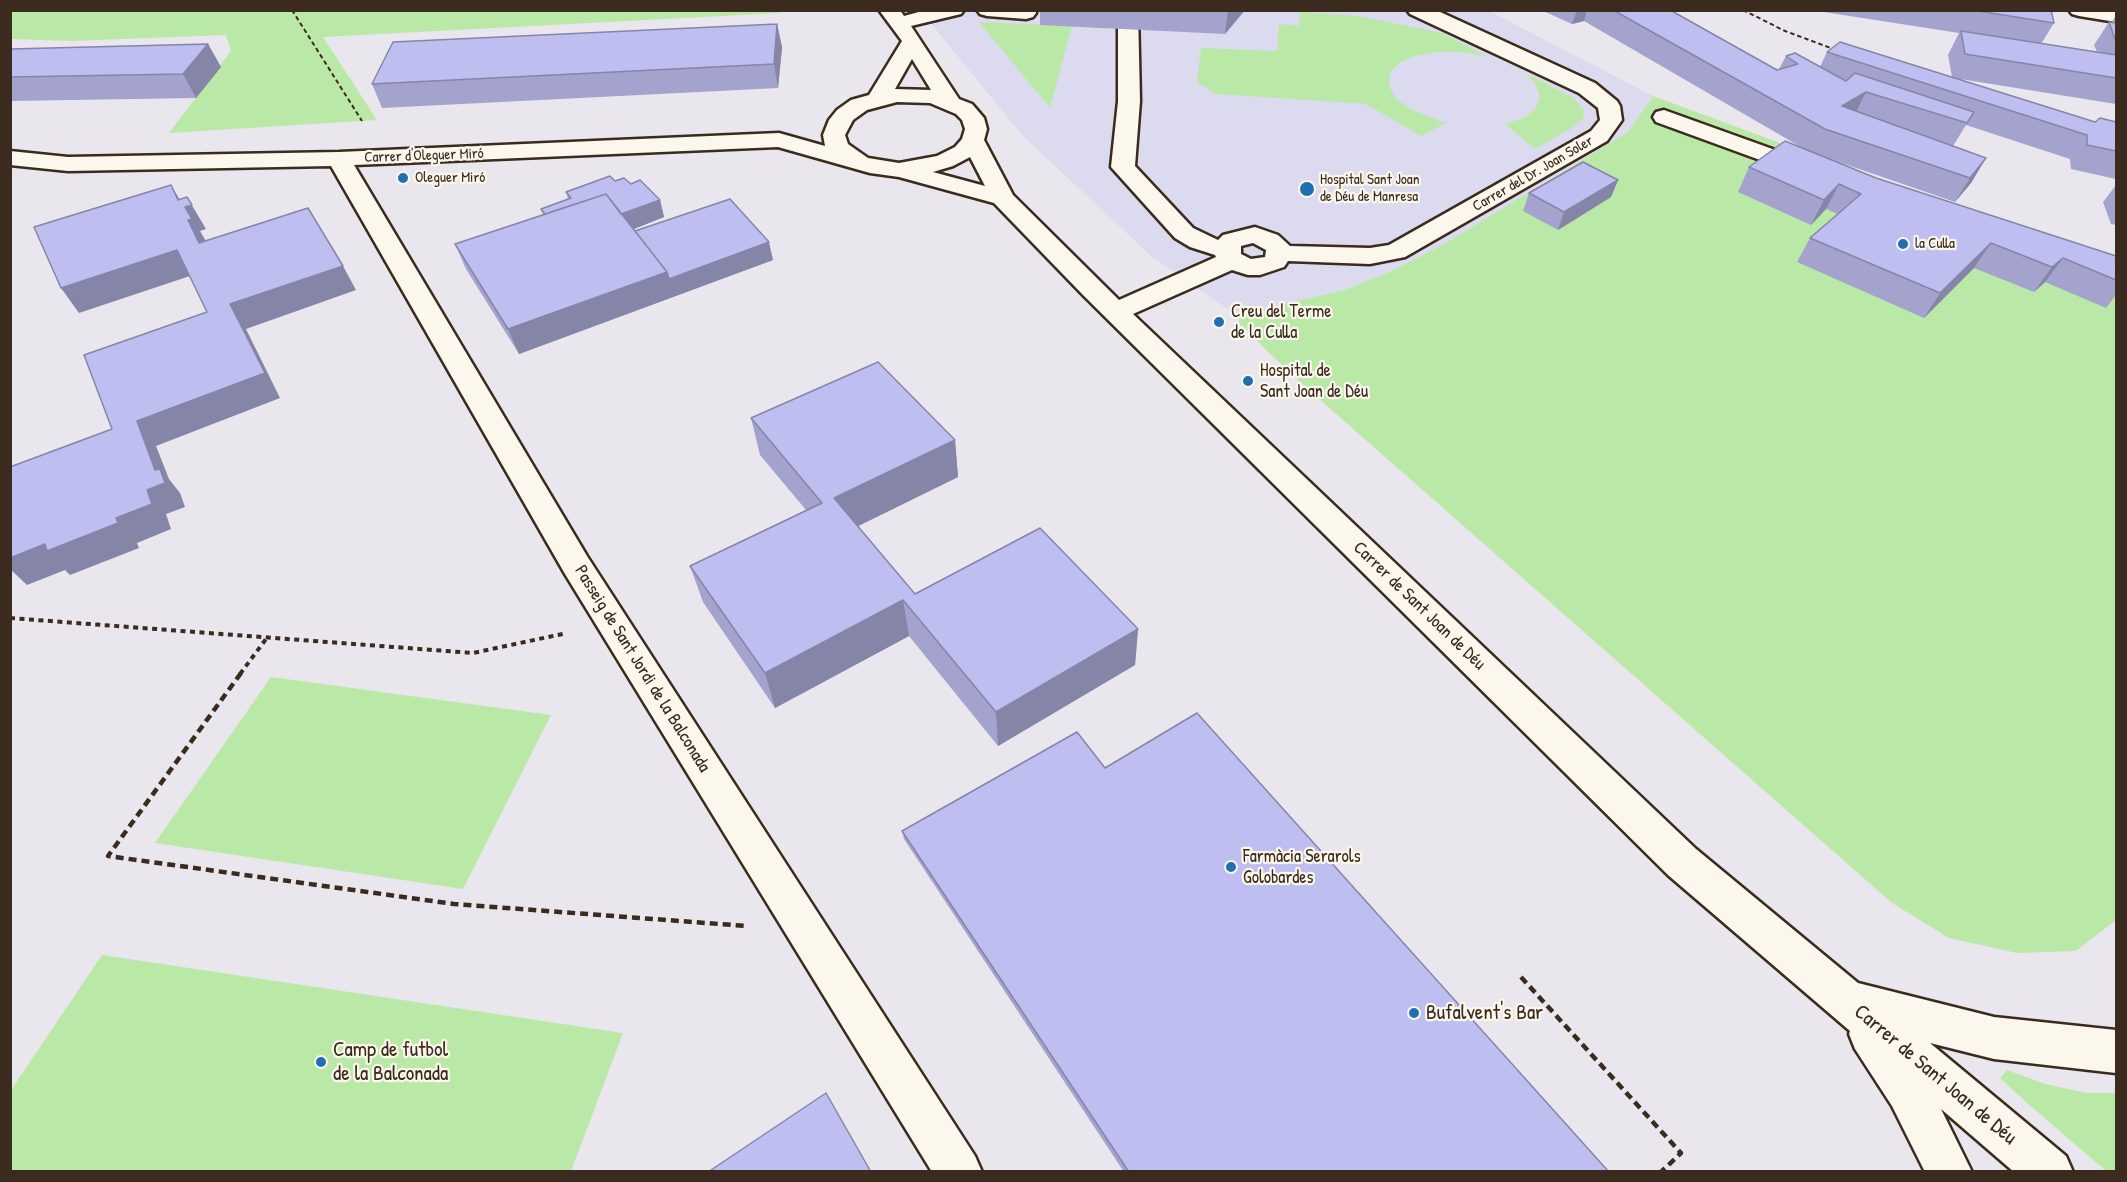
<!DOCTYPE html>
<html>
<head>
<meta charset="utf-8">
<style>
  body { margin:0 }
  #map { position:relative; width:2127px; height:1182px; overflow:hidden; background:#e9e6ed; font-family:"Patrick Hand",sans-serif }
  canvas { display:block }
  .frame { position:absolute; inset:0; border:12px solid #3b2a1e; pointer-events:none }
</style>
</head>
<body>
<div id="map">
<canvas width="2127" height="1182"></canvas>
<div class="frame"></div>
</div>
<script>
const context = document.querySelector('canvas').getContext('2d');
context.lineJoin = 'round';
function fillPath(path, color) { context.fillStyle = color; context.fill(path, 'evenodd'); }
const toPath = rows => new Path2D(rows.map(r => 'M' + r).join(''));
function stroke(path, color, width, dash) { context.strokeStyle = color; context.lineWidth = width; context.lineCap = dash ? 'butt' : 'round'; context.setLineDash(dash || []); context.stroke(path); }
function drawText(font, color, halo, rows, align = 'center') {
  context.font = font + ' "Patrick Hand",sans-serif'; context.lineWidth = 4.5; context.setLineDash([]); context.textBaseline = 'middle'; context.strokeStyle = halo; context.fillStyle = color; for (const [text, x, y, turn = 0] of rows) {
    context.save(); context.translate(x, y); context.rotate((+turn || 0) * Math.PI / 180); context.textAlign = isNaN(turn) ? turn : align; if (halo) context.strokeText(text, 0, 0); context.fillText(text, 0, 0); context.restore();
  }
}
fillPath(toPath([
  [921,11,1493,11,1491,12,1653,96,1628,132,1444,244,1389,272,1344,290,1249,312,1239,317,1151,256,1021,134]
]), '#dcdaee');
fillPath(toPath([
  [11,10,778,10,779,13,323,37,377,120,169,133,231,51,226,35,71,41,11,39],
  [1300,12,1358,16,1442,33,1486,56,1461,52,1437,52,1415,56,1399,63,1390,73,1389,86,1396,99,1412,110,1446,123,1421,136,1366,104,1216,94,1197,82,1201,48,1277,51,1279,24,1299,26],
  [979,22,1072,26,1050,108],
  [1526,73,1574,98,1584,111,1583,119,1570,129,1535,149,1505,124,1524,118,1536,108,1540,97,1536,85],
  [1653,96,2116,267,2116,920,2076,951,2017,953,1949,938,1892,903,1293,376,1239,323,1239,317,1249,312,1344,290,1389,272,1444,244,1628,132],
  [271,677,551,715,463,889,155,843],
  [102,955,623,1033,571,1171,11,1171,11,1090],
  [2007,1070,2045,1084,2087,1093,2116,1093,2116,1171,2106,1171,2026,1102,2000,1078]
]), '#bae9a7');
const minor = toPath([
  [879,10,900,10,904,16,926,10,964,10,961,14,911,26,959,99,972,104,984,118,987,129,984,140,1013,195,1119,300,1216,257,1215,255,1190,247,1175,238,1111,167,1118,101,1118,10,1138,10,1140,101,1135,166,1193,228,1218,240,1223,235,1255,227,1278,235,1290,246,1370,248,1389,245,1591,131,1600,120,1598,108,1579,93,1410,14,1407,10,1438,11,1595,83,1617,101,1620,106,1622,120,1607,141,1405,257,1370,264,1288,261,1284,267,1260,275,1248,275,1232,270,1133,314,1696,849,1858,983,1994,1017,2116,1030,2116,1073,1994,1059,1930,1043,2066,1156,2073,1172,2014,1172,1941,1109,1972,1172,1925,1172,1892,1106,1855,1049,1849,1034,1850,1031,1668,875,1083,295,994,203,899,177,870,173,778,147,354,165,587,556,975,1156,982,1172,932,1172,565,574,331,166,68,171,10,165,10,151,68,157,339,152,779,133,825,146,823,135,829,120,837,110,851,100,869,95,902,41,879,10],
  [912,59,931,90,895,89,912,59],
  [897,102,930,103,956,114,962,120,965,129,962,139,955,147,937,156,899,163,868,158,848,144,845,135,853,120,867,110,897,102],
  [970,157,985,186,933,172,953,166,970,157],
  [1253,243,1266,250,1265,257,1251,259,1241,254,1241,246,1253,243],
  [977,10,1036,10,1036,13,1033,17,1026,19,987,16,980,14,977,10],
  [2069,10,2116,10,2116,22,2079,16,2072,14,2069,10],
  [1664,110,1817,165,1821,170,1817,175,1809,177,1801,175,1656,122,1653,117,1656,112,1664,110]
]);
stroke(minor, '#3b2a1e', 5);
stroke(toPath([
  [292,10,362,121],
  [1743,10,1785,31,1836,50]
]), '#3b2a1e', 2, [4.5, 3]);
stroke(toPath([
  [10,618,473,653,567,633],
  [240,674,266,639]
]), '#3b2a1e', 4, [5, 4.5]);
stroke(toPath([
  [241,673,108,856,454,904,746,926],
  [1521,977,1681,1153,1661,1172]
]), '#3b2a1e', 4.5, [8, 5]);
fillPath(minor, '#fbf7ec');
fillPath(toPath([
  [1040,10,1245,10,1225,34,1040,25],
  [1541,10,1670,10,1777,70,1779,69,1786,56,1820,67,1827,52,1952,77,1948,55,1959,33,1811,10,2051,10,2054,23,2041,44,2097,52,2094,45,2109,22,2112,22,2116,15,2116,104,1954,78,2095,122,2116,122,2116,179,2071,169,2070,159,1966,125,1953,146,1986,158,1971,183,1955,202,1833,160,1876,178,2116,256,2116,295,2106,308,2045,282,2034,292,1974,268,1924,318,1797,262,1810,238,1838,214,1826,209,1811,225,1738,192,1749,167,1806,150,1584,21,1572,24],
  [777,24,782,47,778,88,382,108,372,84],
  [208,44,221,67,196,98,10,101,10,49],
  [1618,180,1611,197,1558,230,1523,211,1529,193],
  [615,181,631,184,660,200,664,217,633,229,635,231,773,260,519,354,466,269,455,244,543,215,541,209,568,199,566,192],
  [2116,185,2116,225,2111,224,2103,202],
  [751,418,955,440,958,477,858,526,915,594,1138,629,1135,665,998,746,909,636,775,708,703,602,690,566,806,510,760,455],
  [1105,768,1609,1172,1124,1172,904,839,902,831]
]), '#a3a3ce');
fillPath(toPath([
  [1228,10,1245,10,1225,34],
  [1577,10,1587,10,1584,21,1572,24],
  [777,24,782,47,778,88,774,64],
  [208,44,221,67,196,98,183,74],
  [1866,92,1854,116,1842,106],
  [1986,158,1971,183,1955,202,1970,178],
  [1618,180,1611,197,1558,230,1564,212],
  [1839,184,1826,209,1811,225,1824,200],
  [171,185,186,210,185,207,187,197,206,229,200,231,207,243,199,243],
  [660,200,664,217,624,233,619,216],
  [769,242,773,260,519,354,508,329,667,272],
  [1991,243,1974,268,1924,318,1940,293],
  [177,250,193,275,79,313,61,288],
  [2063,258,2045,282,2034,292,2052,267],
  [343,266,356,290,246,329,280,398,156,446,169,479,180,493,185,507,166,514,171,529,137,543,139,548,70,575,65,570,27,585,10,569,10,554,45,544,147,490,155,470,137,421,230,304],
  [955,440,958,477,842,534,834,498],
  [903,600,909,636,775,708,765,673],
  [1138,629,1135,665,998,746,996,712]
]), '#8585a8');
const building = toPath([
  [1613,10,1670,10,1777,70,1798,64,1786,56,1795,53,1846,81,1855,73,1974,112,1967,123,1866,92,1842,106,1986,158,1970,178,1825,129,1613,10],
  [1972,10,2051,10,2054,23,1972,10],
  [2109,22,2116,23,2116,42,2109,22],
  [777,24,774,64,372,84,393,42,777,24],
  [1961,31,2116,55,2116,78,1965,54,1961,31],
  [1840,42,2095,122,2100,118,2116,122,2116,151,2087,145,2087,135,1827,52,1840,42],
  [208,44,183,74,10,77,10,49,208,44],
  [1785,141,1876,178,2116,256,2116,280,2063,258,2052,267,1991,243,1940,293,1810,238,1861,194,1839,184,1824,200,1749,167,1785,141],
  [1583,162,1618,180,1564,212,1529,193,1583,162],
  [610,176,615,181,624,178,631,184,640,180,660,200,621,214,606,194,545,214,541,209,571,198,566,192,610,176],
  [171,185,178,200,187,197,192,205,185,207,192,219,188,220,199,243,308,208,343,266,230,304,265,373,137,421,155,470,160,469,165,483,147,490,152,504,116,518,118,523,47,551,45,544,10,558,10,467,112,429,84,355,207,312,177,250,61,288,34,227,171,185],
  [606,194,667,272,508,329,455,244,606,194],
  [730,199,769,242,669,279,667,272,635,231,730,199],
  [878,362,955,440,834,498,915,594,1040,528,1138,629,996,712,903,600,765,673,690,566,822,503,751,418,878,362],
  [1197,713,1609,1172,1129,1172,902,831,1077,732,1105,768,1197,713],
  [826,1093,871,1172,708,1172,826,1093]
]);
fillPath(building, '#bebef0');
stroke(building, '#8585a8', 1.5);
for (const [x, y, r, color] of [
  [403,178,6,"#1f6fb2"],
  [1307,189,8,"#1f6fb2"],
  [1903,244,6,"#1f6fb2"],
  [1219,322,6,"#1f6fb2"],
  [1248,381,6,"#1f6fb2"],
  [1231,867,6,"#1f6fb2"],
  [1414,1013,6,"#1f6fb2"],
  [321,1062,6,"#1f6fb2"]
]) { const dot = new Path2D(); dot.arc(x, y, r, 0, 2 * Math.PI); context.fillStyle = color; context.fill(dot); stroke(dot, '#fbf7ec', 2); }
drawText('15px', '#3b2a1e', '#fbf7ec', [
  ["Carrer d'Oleguer Miró",424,156,-2],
  ["Carrer del Dr. Joan Soler",1533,174,-30]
]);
drawText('15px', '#3b2a1e', '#fbf7ec', [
  ["Oleguer Miró",415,178],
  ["Hospital Sant Joan",1320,180],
  ["de Déu de Manresa",1320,197],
  ["la Culla",1915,244]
], 'left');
drawText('18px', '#3b2a1e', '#fbf7ec', [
  ["Creu del Terme",1231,312],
  ["de la Culla",1231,333],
  ["Hospital de",1260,371],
  ["Sant Joan de Déu",1260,392],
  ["Farmàcia Serarols",1243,857],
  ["Golobardes",1243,878]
], 'left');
drawText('18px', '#3b2a1e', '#fbf7ec', [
  ["Carrer de Sant Joan de Déu",1419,606,44],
  ["Passeig de Sant Jordi de la Balconada",642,669,58]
]);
drawText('21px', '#3b2a1e', '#fbf7ec', [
  ["Bufalvent's Bar",1426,1013],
  ["Camp de futbol",333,1050],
  ["de la Balconada",333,1074]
], 'left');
drawText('21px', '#3b2a1e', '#fbf7ec', [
  ["Carrer de Sant Joan de Déu",1935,1075,40]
]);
</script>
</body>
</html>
